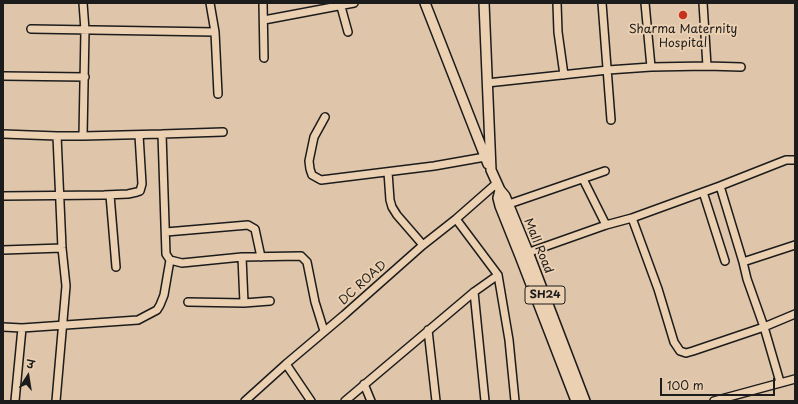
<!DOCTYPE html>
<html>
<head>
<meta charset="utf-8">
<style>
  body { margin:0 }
  #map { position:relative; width:798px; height:404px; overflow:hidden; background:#dfc5a9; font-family:"Playpen Sans","Playpen Sans Deva",sans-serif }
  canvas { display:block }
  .frame { position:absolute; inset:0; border:4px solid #1c1c1c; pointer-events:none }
  .north { position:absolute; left:8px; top:356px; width:40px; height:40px; -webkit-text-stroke:3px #ebd0b2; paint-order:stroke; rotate:12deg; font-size:11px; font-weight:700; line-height:16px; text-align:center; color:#1c1c1c }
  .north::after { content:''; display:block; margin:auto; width:14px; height:18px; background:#1c1c1c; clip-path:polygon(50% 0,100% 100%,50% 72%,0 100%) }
  .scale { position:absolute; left:660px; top:378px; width:115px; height:18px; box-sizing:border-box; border:2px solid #1c1c1c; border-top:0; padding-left:5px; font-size:12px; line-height:14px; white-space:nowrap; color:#1c1c1c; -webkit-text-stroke:3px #ebd0b2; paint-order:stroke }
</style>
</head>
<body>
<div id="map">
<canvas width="798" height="404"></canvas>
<div class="frame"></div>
<div class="north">उ</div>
<div class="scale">100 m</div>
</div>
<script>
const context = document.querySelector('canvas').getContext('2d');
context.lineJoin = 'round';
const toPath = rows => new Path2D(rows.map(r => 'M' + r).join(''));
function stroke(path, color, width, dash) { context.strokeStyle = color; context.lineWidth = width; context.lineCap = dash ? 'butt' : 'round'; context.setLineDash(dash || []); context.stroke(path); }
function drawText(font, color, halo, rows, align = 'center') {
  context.font = font + ' "Playpen Sans",sans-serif'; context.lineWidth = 4; context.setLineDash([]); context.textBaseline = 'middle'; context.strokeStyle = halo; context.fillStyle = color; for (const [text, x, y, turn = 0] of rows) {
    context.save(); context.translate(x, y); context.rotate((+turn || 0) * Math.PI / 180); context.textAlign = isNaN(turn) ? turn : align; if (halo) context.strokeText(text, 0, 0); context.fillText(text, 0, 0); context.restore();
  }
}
const minor = toPath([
  [210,3,215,32,218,94],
  [263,3,264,58],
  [340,3,348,32],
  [557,3,558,32,564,75],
  [602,3,611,120],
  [645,3,651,67],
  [703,3,707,66],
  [264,20,354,3],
  [31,29,215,32],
  [3,76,85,77],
  [487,83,608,70,651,67,707,66,741,67],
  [325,117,314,137,309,161,310,169,312,175,321,180,434,166,485,157],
  [3,134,57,136,83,136,85,30,83,3],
  [162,134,223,132],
  [83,136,162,134,166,254,170,260,182,263,242,257,301,256,307,262,315,302,324,331],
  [795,160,786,160,720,186,632,218,658,289,674,342,680,351,686,353,693,351,764,327,795,314],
  [388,172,390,200,392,207,397,215,423,245],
  [583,179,606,225],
  [720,186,743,262,747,279,764,327,780,382],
  [703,192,725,261],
  [110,195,116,267],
  [3,196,104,195,128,194,137,192,140,191,142,184,139,135],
  [509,204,605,171],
  [456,219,498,275,509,340,515,401],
  [166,232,248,225,255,229,261,257],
  [3,250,62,248],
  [524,254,606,225,632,218],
  [242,257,244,303],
  [743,262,795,245],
  [474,292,485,401],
  [188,302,244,303,270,301],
  [3,327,22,328,138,320,157,310,160,305,164,295,170,260],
  [428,330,436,401],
  [286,364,311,401],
  [364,384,371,401],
  [15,401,22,328],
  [56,401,66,286,62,248,57,136],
  [245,401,286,364,344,315,423,245,456,219,497,183],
  [345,401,474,292,498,275],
  [714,401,795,379]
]);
const major = toPath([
  [425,3,488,164],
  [484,3,491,170,500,190,505,196,528,252,585,401],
  [500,190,498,198,500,206,520,256,576,401]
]);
stroke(minor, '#1c1c1c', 10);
stroke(major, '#1c1c1c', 12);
stroke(minor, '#ebd0b2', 7);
stroke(major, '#ebd0b2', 9);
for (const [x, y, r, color] of [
  [683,15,5,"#c8321e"]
]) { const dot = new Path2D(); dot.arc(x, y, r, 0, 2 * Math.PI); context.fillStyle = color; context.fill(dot); stroke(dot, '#ebd0b2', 1.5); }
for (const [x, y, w] of [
  [545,295,40]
]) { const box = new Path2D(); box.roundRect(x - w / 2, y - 9, w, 18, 3); context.fillStyle = '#ebd0b2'; context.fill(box); stroke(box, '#1c1c1c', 1); }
drawText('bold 11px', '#1c1c1c', null, [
  ["SH24",545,295]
]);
drawText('12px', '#1c1c1c', '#ebd0b2', [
  ["Sharma Maternity",683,30],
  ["Hospital",683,44]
]);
drawText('12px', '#1c1c1c', '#ebd0b2', [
  ["Mall Road",538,246,68],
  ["DC ROAD",363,283,-42]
]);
</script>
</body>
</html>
